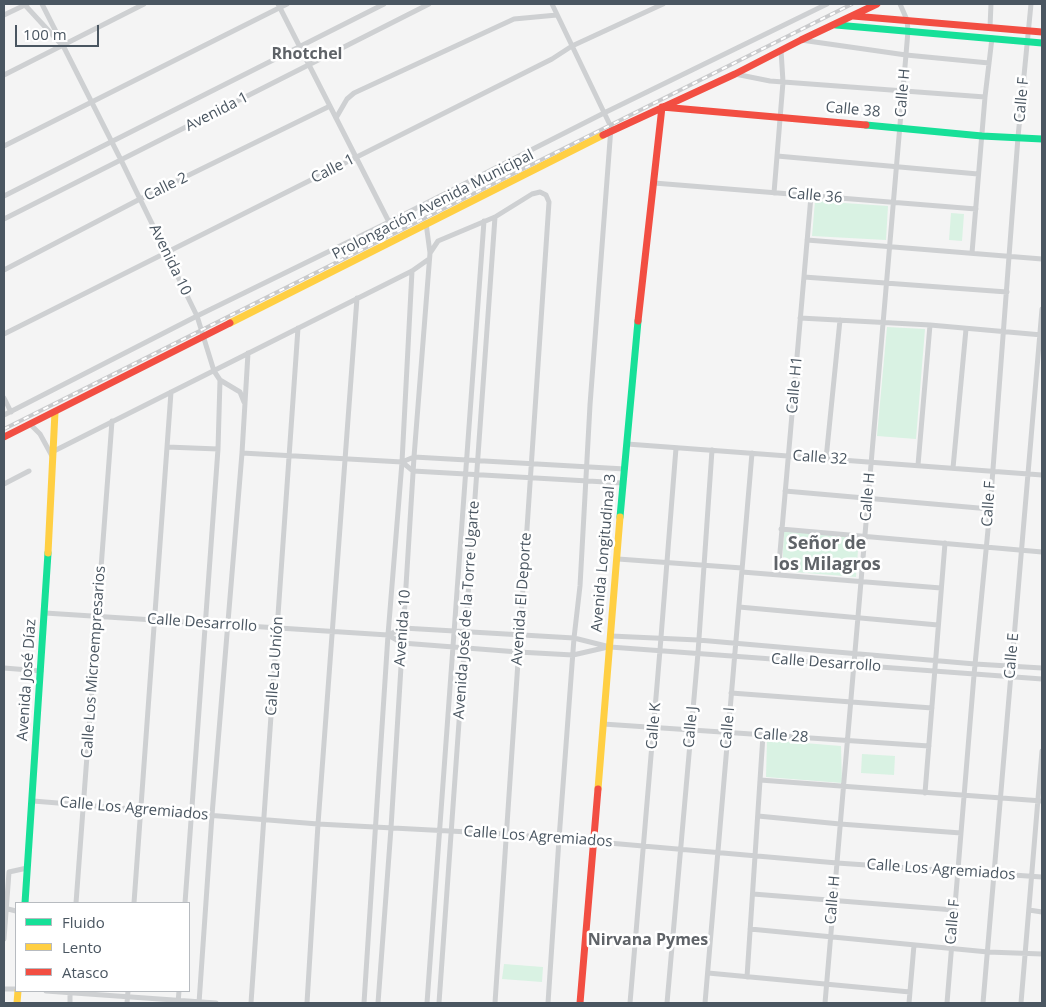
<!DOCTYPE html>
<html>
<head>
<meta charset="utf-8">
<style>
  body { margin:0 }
  #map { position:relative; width:1046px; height:1007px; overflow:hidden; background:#f4f4f4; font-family:"Open Sans",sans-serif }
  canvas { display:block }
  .frame { position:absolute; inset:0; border:5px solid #4a5661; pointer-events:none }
  .legend { position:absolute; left:15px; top:902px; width:175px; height:90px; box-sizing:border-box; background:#fff; border:1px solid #b7bbc0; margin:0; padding:6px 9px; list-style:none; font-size:15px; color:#4a5661 }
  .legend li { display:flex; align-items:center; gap:10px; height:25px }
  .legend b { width:25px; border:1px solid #b7bbc0 }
  .scale { position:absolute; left:15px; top:25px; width:84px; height:22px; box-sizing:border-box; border:2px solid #4a5661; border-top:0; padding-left:6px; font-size:15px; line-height:18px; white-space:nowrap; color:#4a5661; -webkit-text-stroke:4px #fff; paint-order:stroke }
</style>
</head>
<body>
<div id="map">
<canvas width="1046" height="1007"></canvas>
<div class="frame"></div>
<ul class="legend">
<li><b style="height:6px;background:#16e098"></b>Fluido</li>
<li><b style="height:6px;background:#ffcf43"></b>Lento</li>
<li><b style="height:6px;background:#f24e42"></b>Atasco</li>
</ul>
<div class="scale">100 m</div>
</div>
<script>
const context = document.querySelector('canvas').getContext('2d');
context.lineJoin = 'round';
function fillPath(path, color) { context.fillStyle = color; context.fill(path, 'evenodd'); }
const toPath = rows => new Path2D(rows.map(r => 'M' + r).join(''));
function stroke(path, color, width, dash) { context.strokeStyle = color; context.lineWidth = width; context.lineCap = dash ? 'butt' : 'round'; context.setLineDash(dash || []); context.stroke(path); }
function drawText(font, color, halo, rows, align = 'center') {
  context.font = font + ' "Open Sans",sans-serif'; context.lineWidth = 5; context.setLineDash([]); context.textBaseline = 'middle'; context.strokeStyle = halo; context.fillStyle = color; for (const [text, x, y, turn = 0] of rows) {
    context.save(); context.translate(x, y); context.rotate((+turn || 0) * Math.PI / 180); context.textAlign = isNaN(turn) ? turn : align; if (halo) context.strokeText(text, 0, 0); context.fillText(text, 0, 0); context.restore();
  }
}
fillPath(toPath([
  [815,201,888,206,886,240,812,236],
  [951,213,964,214,962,241,949,240],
  [887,327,925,329,916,439,877,436],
  [784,531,859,537,856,577,782,571],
  [767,740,841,746,842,783,766,777],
  [862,754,895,756,894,775,861,773],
  [504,964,543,967,542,982,502,979]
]), '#d9f2e3');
stroke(toPath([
  [24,4,59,42],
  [42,4,121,160,197,316,214,371,220,380,218,449,185,903],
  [278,4,389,222],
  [4,15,27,4],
  [990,27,991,4],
  [801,40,906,55,989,63],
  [735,74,770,81,985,97],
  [4,75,144,4],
  [336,118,347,99,354,93,514,19,557,15],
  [4,146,287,4],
  [777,156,978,174],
  [654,183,976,209],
  [774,193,783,82,781,50],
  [4,196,384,4],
  [4,219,429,4],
  [807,240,1042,259],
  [430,253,438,241,495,217,532,194,540,192,546,195,549,202,495,1003],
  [972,253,985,97,992,38],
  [4,270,140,199,330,106],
  [804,277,1007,292],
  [800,318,930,325,1042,335],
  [4,334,552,59,572,46,663,4],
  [220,380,240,392,244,402],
  [4,398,11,412],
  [4,415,197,316,389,222,604,113,827,4],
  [30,424,40,434,52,456],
  [627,444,1042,475],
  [167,447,218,449],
  [54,451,412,271,429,259],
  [242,453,402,462,414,457,625,469],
  [826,459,840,320],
  [402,462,413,471,623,483],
  [918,465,930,325],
  [953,468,966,329],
  [4,484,29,471],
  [785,491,990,509],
  [781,529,1042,552],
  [618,559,742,568],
  [742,572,941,588],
  [778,575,811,196],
  [739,607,938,625],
  [45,613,388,635,402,643,518,652,573,655,608,647],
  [388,635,403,628,574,638,610,647,1042,679],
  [611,636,698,640,975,664,1042,668],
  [4,668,41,671],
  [731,693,932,708],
  [603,724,929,746],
  [760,780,1042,801],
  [925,793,945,543],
  [33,801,318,824,506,834,837,863,1042,877],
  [758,816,840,824,961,833],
  [753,894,954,910],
  [76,903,112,421],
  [134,903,171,392],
  [4,908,16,911],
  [1029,910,1042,912],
  [750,929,988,952,1042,954],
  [4,939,9,872,27,868],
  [708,973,910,992],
  [747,977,763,735],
  [4,989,16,989],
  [46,991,216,1003],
  [70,1003,70,991],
  [127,1003,128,991],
  [178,1003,179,991],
  [199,1003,212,815,242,453,248,353],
  [251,1003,298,328],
  [307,1003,318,824,357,298],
  [364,1003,388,635,402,462,412,271],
  [378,1003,391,828,414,457,430,253,426,223],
  [427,1003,484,221],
  [439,1003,495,217],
  [548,1003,559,839,574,638,580,586,590,405,611,127,552,4],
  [630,1003,660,650,676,448],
  [667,1003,698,653,712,450],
  [705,1003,752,453],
  [825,1003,908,31,907,20,900,4],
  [909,1003,914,945],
  [947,1003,974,675,990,509,1018,137,1031,4],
  [983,1003,1042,309],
  [1021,1003,1042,751]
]), '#ced0d2', 5);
stroke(toPath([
  [836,25,1042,43],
  [866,125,982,136,1042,139],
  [620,517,638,321],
  [25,903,48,553]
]), '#16e098', 7);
stroke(toPath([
  [230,323,603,135],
  [48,553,55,412],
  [598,789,620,517],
  [17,1003,18,991]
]), '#ffcf43', 7);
stroke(toPath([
  [853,16,1042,32],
  [603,135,735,74,801,40,877,4],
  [638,321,662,107,866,125],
  [4,437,230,323],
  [580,1003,598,789]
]), '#f24e42', 7);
const rail = toPath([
  [4,429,852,4]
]);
stroke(rail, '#c9cacc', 4);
stroke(rail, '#fff', 2, [5.5]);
drawText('15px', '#4a5661', '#fff', [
  ["Calle H",903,93,-85],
  ["Calle F",1022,100,-85],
  ["Calle 38",853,110,5],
  ["Avenida 1",217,112,-27],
  ["Calle 1",333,169,-27],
  ["Calle 2",166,187,-26],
  ["Calle 36",815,196,5],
  ["Prolongación Avenida Municipal",433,205,-27],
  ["Avenida 10",170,260,64],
  ["Calle H1",795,385,-85],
  ["Calle 32",820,458,4],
  ["Calle H",868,497,-85],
  ["Calle F",989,504,-86],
  ["Avenida Longitudinal 3",604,553,-85],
  ["Avenida El Deporte",522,599,-86],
  ["Avenida José de la Torre Ugarte",467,610,-86],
  ["Calle Desarrollo",202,623,4],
  ["Avenida 10",403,628,-86],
  ["Calle E",1012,656,-85],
  ["Calle Los Microempresarios",94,662,-86],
  ["Calle Desarrollo",826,663,4],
  ["Calle La Unión",275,666,-86],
  ["Avenida José Díaz",27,680,-86],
  ["Calle K",654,726,-85],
  ["Calle J",691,727,-85],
  ["Calle I",728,728,-85],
  ["Calle 28",781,736,4],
  ["Calle Los Agremiados",134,809,5],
  ["Calle Los Agremiados",538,837,4],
  ["Calle Los Agremiados",941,870,4],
  ["Calle H",833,900,-85],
  ["Calle F",953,922,-85]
]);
drawText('bold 16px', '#5f6368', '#fff', [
  ["Rhotchel",307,54],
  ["Nirvana Pymes",648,940]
]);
drawText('bold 18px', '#5f6368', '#fff', [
  ["Señor de",827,544],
  ["los Milagros",827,565]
]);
</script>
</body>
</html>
